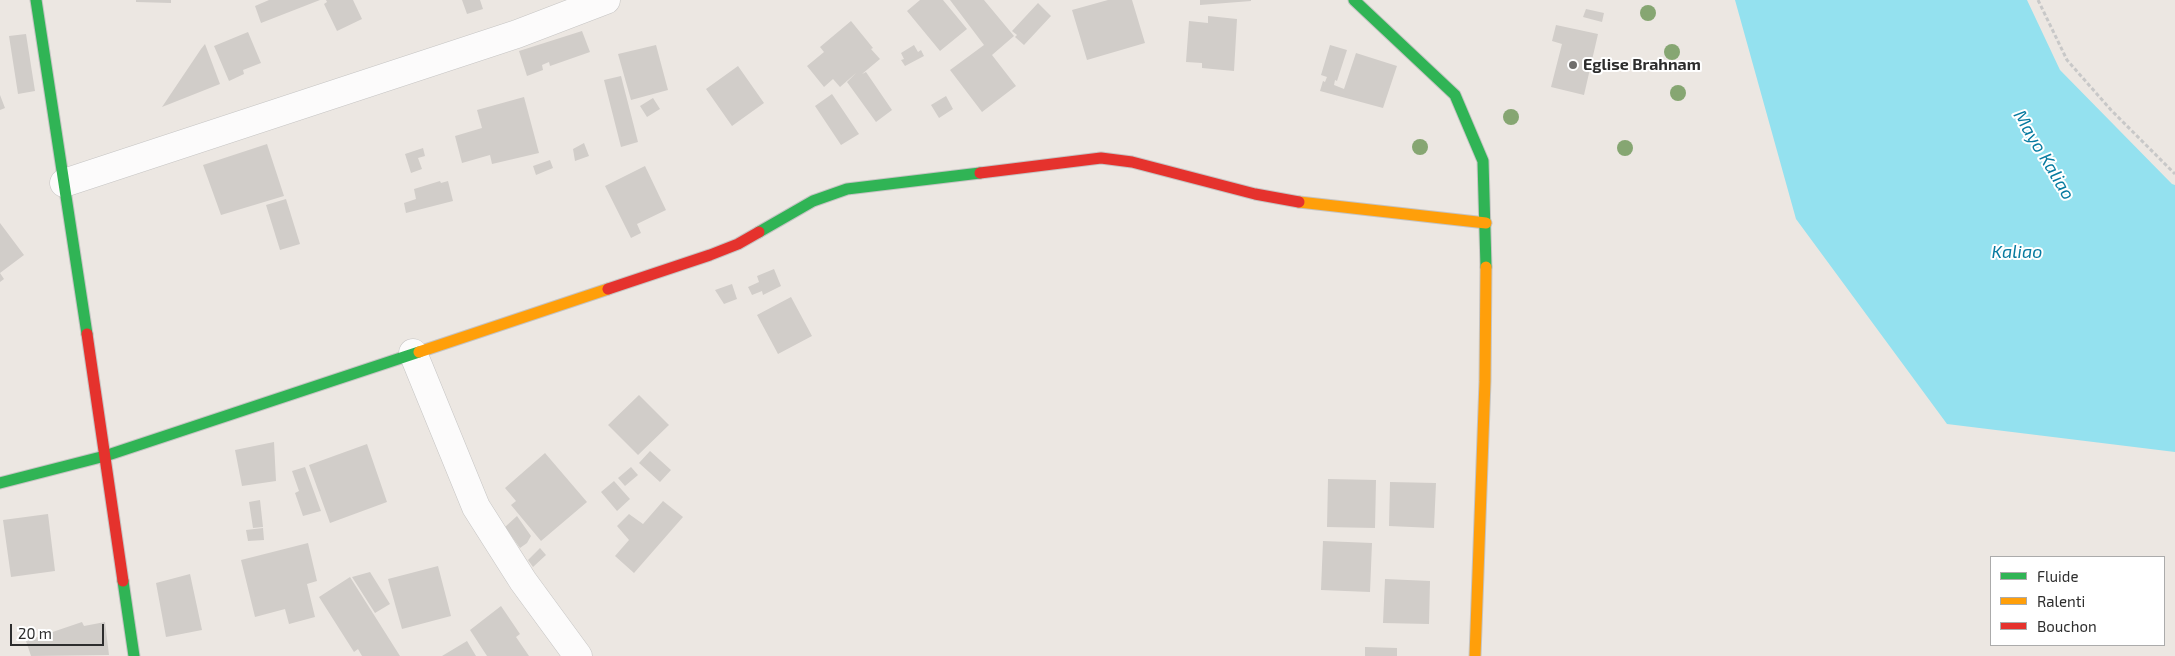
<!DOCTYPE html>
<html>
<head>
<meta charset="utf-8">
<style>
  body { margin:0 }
  #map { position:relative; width:2175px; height:656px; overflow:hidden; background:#ece7e2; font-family:"Exo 2",sans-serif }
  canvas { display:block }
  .legend { position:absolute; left:1990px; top:556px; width:175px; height:90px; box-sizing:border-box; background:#fff; border:1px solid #ababab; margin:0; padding:6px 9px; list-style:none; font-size:15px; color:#2d2d2d }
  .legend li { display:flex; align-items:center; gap:10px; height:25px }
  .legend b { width:25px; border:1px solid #ababab }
  .scale { position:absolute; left:10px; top:624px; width:94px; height:22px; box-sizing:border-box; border:2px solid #2d2d2d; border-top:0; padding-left:6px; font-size:15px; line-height:18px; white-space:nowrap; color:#2d2d2d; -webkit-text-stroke:4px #fff; paint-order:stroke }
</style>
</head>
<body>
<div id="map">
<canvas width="2175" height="656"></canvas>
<ul class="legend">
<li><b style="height:6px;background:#30b455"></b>Fluide</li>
<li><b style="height:6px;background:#ff9f0a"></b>Ralenti</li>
<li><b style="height:6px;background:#e5322d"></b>Bouchon</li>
</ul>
<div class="scale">20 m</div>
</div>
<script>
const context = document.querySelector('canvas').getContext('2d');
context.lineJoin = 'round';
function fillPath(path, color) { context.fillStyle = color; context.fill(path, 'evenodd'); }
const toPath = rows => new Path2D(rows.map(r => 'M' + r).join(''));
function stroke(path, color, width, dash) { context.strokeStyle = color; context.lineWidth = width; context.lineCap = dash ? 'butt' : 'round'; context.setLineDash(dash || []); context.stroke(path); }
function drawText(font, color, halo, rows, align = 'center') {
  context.font = font + ' "Exo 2",sans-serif'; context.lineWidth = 4; context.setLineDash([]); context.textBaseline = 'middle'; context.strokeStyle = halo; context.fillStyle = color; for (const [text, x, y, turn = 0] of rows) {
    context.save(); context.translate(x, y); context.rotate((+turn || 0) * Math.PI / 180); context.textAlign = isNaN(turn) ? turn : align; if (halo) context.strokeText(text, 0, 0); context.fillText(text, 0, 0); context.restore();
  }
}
fillPath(toPath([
  [1735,0,2027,0,2060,70,2172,184,2175,185,2175,452,1947,424,1796,219]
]), '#94e1ef');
fillPath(toPath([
  [136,0,171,0,171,3,136,2],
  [269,0,320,0,261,23,255,6],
  [326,0,353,0,362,19,337,31,324,4,327,2],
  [462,0,480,0,483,9,467,14],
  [920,0,943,0,967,29,940,51,907,11],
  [950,0,984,0,1014,36,992,55,1016,86,982,112,950,70,984,45],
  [1108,0,1132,0,1145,43,1087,60,1072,10],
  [1200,0,1251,0,1251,1,1200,5],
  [1038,3,1051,16,1024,45,1015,37,1017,35,1012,31],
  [1586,9,1604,13,1602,22,1583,17],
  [1208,16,1237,19,1234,71,1202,68,1202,63,1186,62,1189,21,1208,23],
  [851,21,873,48,871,49,880,59,862,74,866,72,892,110,876,122,847,82,856,73,840,87,833,79,824,87,807,66,824,52,820,47],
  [1556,25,1598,34,1584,95,1551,87,1562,44,1552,41],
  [582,31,590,52,550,66,549,62,542,65,543,70,527,76,519,51],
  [248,32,261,63,243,70,244,74,229,81,214,46],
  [26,34,35,91,18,94,9,36],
  [205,44,220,84,162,107,201,49],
  [656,45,668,90,631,100,618,54],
  [914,45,918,52,921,50,924,56,905,66,901,60,904,59,901,53],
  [1330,45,1347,50,1337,81,1335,80,1334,85,1344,89,1356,53,1397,66,1383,108,1320,91,1323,81,1325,82,1327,77,1321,75],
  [738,66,764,103,732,126,706,89],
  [621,76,638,142,621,147,604,80],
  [832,94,859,134,841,145,815,106],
  [0,95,5,108,0,110],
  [946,96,953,109,939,118,931,105],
  [524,97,539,153,492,164,490,155,462,163,455,136,482,128,477,110],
  [653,98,660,109,647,117,640,106],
  [584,143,589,156,575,161,573,149],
  [267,144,284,196,221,215,203,165],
  [423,148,425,156,418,158,422,169,411,173,405,154],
  [550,160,553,168,536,175,533,166],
  [645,166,666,210,637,224,641,233,631,238,605,186],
  [440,181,441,183,448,181,453,201,406,213,404,203,416,199,414,189],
  [286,199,300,244,280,250,266,205],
  [0,223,24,255,0,273,4,279,0,282],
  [774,269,781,286,763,295,762,291,752,295,748,287,759,282,757,276],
  [732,284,737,299,724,304,715,290],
  [791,297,812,336,778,354,757,315],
  [639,395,669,425,638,455,608,425],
  [274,442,276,481,242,486,235,450],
  [367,444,387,502,330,523,309,465],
  [650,451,671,470,660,482,639,463],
  [545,453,587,502,541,541,511,505,516,501,505,488],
  [305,467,321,511,303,516,295,493,299,491,292,471],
  [631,467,638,475,625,486,618,478],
  [1328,479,1376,480,1375,528,1327,527],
  [614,481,630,499,617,511,601,492],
  [1390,482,1436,483,1434,528,1389,526],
  [260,500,263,527,253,528,249,502],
  [663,501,683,517,634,573,615,556,629,540,617,526,629,514,643,524],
  [48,514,55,571,11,577,3,520],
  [517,516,531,536,527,543,520,548,505,527],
  [263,528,264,540,248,541,246,530],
  [1323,541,1372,543,1370,592,1321,590],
  [308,543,317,581,307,584,315,617,289,624,285,609,255,617,241,560],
  [540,548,546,555,533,567,528,560],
  [438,566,451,616,402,629,388,579],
  [370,572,390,604,375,613,352,577],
  [190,574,202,630,166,637,156,583],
  [350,577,400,656,362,656,358,649,354,652,319,597],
  [1385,579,1430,581,1429,624,1383,623],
  [501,606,520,634,516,637,529,656,487,656,470,630],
  [82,622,84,626,105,622,109,655,31,656,26,641],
  [467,641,476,656,442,656],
  [1365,647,1397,648,1397,656,1365,656]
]), '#d1cdc9');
const street = toPath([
  [64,183,517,34,606,0],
  [413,353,476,507,523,581,578,656]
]);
const fast = toPath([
  [36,0,87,334],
  [1354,0,1455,95,1483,161,1486,267],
  [759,232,813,201,847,189,980,173],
  [0,483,105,456,419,352],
  [123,581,134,656]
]);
const slow = toPath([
  [1299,202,1486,223],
  [419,352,608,289],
  [1475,656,1485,381,1486,267]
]);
const jam = toPath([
  [980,173,1101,158,1132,162,1255,194,1299,202],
  [608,289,710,255,738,244,759,232],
  [87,334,123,581]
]);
stroke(street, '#c5c4c3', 29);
stroke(fast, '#c5c4c3', 13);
stroke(slow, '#c5c4c3', 13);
stroke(jam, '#c5c4c3', 13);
stroke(toPath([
  [2038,0,2067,60,2111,110,2175,174]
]), '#c8c8c8', 3, [4, 2.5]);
stroke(street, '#fcfbfb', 28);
stroke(fast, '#30b455', 11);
stroke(slow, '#ff9f0a', 11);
stroke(jam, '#e5322d', 11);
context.fillStyle = '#86a672';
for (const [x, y] of [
  [1648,13],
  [1672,52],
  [1678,93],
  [1511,117],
  [1420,147],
  [1625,148]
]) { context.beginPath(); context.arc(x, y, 8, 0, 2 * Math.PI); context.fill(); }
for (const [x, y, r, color] of [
  [1573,65,5,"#706e6c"]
]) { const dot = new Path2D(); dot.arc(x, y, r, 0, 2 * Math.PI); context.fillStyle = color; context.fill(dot); stroke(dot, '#fff', 2); }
drawText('bold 16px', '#2d2d2d', '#fff', [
  ["Eglise Brahnam",1583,65]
], 'left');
drawText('italic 18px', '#077ba0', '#fff', [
  ["Mayo Kaliao",2044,155,59],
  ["Kaliao",2017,252]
]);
</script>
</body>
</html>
